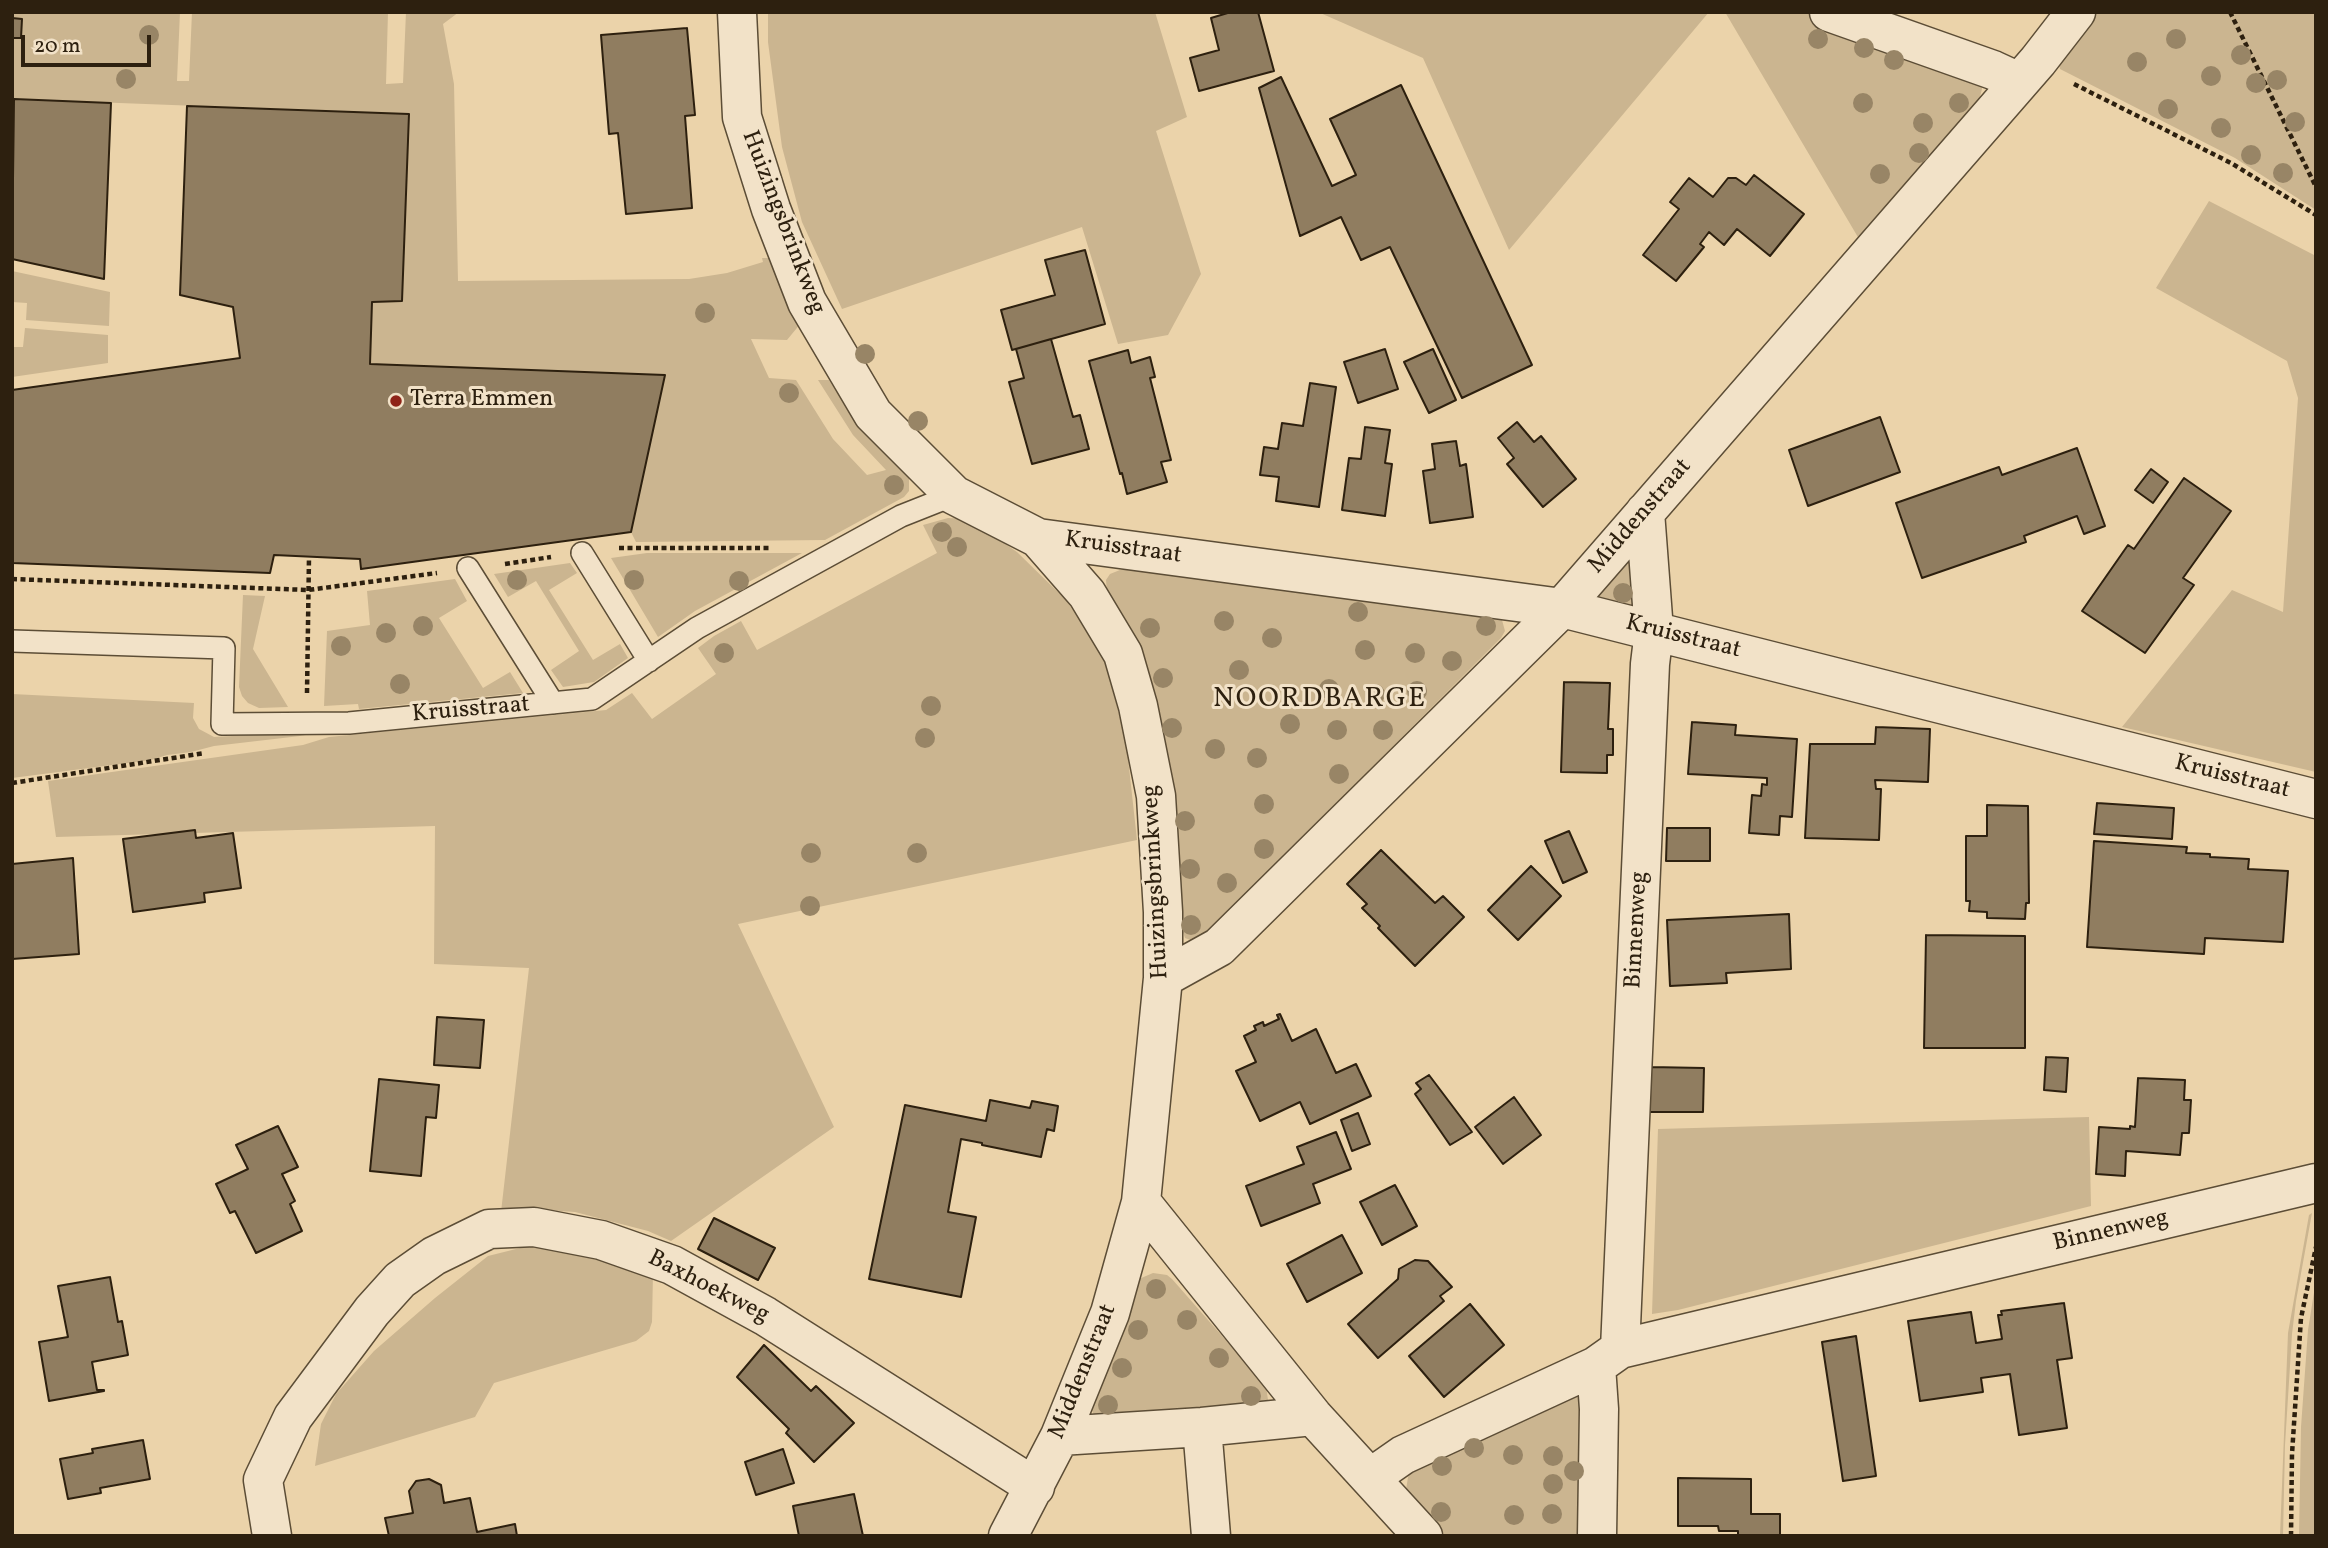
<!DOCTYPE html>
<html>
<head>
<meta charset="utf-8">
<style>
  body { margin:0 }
  #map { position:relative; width:2328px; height:1548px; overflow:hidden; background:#ebd3aa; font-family:Vollkorn,serif }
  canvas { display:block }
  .frame { position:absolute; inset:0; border:14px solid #2d200f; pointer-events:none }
  .scale { position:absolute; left:21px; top:35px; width:130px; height:32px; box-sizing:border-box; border:4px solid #2d200f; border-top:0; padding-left:9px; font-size:21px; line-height:24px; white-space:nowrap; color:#2d200f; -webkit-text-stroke:5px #f2e2c8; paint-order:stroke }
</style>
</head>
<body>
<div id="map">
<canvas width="2328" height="1548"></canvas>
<div class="frame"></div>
<div class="scale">20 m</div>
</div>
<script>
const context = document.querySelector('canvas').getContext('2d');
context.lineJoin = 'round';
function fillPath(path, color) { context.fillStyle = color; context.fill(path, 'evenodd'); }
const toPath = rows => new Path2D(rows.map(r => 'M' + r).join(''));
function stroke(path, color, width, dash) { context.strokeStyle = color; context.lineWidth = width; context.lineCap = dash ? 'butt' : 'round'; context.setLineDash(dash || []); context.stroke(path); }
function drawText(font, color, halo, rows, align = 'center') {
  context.font = font + ' Vollkorn,serif'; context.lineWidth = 6; context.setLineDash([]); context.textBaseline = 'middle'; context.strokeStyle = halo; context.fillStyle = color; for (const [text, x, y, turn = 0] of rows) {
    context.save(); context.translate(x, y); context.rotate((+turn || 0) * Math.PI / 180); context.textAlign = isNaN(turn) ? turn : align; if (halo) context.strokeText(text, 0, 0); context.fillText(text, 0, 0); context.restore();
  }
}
fillPath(toPath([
  [12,12,89,14,180,12,177,81,189,81,192,12,388,12,386,84,403,83,406,12,459,12,443,24,454,84,458,281,689,279,727,273,763,262,762,258,774,258,801,323,787,340,751,339,769,378,796,380,833,439,867,475,886,470,853,435,818,380,829,380,857,424,909,477,909,491,904,497,825,540,636,542,631,532,664,375,370,364,372,302,402,300,409,114,14,99,12,117],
  [768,12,1155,12,1187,117,1156,131,1201,274,1168,335,1118,344,1082,227,842,309,802,222,782,147,768,42],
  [1318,12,1709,12,1509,250,1423,58],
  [1725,12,1813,12,1981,82,1982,89,1978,104,1862,244],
  [2096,12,2316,12,2316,210,2235,158,2060,69,2058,60],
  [2209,201,2316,256,2316,772,2122,727,2232,590,2283,612,2298,398,2287,361,2156,288],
  [12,271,110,292,109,326,26,320,27,303,12,302],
  [25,328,108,335,108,363,12,377,12,347,23,347],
  [948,518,969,519,1017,552,1065,599,1102,651,1126,740,1137,840,738,924,834,1127,671,1241,648,1231,575,1212,531,1209,501,1212,529,968,434,964,435,826,56,837,48,781,303,745,329,737,606,710,632,693,652,719,716,674,698,648,714,636,741,621,757,650,937,553,923,525],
  [647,553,802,553,695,611,658,637,611,558],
  [1632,555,1638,602,1629,607,1595,597],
  [570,563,577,573,549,590,593,660,620,644,628,658,594,682,563,687,551,670,579,651,536,581,508,597,494,574],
  [1133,569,1494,617,1502,620,1505,631,1501,638,1209,931,1193,941,1185,938,1181,926,1107,593,1106,580,1110,574,1120,570],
  [455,579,467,601,439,618,483,688,510,672,523,693,359,709,358,704,324,706,327,631,370,625,367,591],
  [243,595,265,596,253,649,288,707,259,708,248,703,242,696,239,687],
  [12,694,194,703,193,718,199,729,214,737,328,731,300,736,214,746,191,752,167,755,151,760,12,778],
  [2089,1117,2091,1206,1678,1310,1652,1314,1658,1129],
  [2312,1213,2296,1301,2292,1334,2285,1445,2283,1536,2280,1536,2288,1333,2309,1215],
  [528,1246,577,1252,653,1273,652,1322,649,1331,636,1341,494,1383,475,1417,315,1466,321,1424,336,1394,374,1351,435,1298,488,1256],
  [1153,1273,1167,1275,1172,1279,1266,1386,1268,1400,1265,1407,1097,1417,1093,1413,1091,1408,1139,1279],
  [2316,1280,2316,1536,2299,1536,2301,1427,2308,1330],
  [1569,1388,1586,1398,1584,1536,1443,1536,1406,1490,1408,1477,1414,1465]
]), '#cbb590');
const building = toPath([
  [1258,12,1274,71,1199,91,1190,58,1219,50,1211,18,1231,12,1258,12],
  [12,18,22,19,21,38,12,38,12,18],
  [687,28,695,115,685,116,692,208,626,214,618,133,609,134,601,35,687,28],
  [1281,77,1332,186,1356,175,1330,119,1401,85,1532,365,1462,398,1390,247,1361,260,1341,217,1300,236,1259,88,1281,77],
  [14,99,111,103,104,279,12,259,14,99],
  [187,106,409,114,402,301,372,302,370,364,665,375,631,532,361,569,360,559,274,555,270,573,12,563,12,390,240,358,233,307,180,295,187,106],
  [1754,175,1804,214,1770,256,1737,229,1724,245,1709,232,1700,244,1704,247,1676,281,1643,255,1679,209,1670,202,1689,178,1713,197,1728,178,1736,178,1746,185,1754,175],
  [1085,250,1105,324,1012,350,1001,310,1055,295,1045,260,1085,250],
  [1051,339,1073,417,1080,415,1089,449,1032,464,1009,382,1024,378,1016,349,1051,339],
  [1385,349,1398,389,1358,403,1344,362,1385,349],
  [1433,349,1456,400,1429,413,1404,362,1433,349],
  [1128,350,1131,363,1150,357,1155,377,1150,378,1171,460,1161,462,1167,482,1127,494,1122,473,1120,474,1089,361,1128,350],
  [1310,383,1336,387,1319,507,1276,501,1279,477,1260,475,1264,447,1278,449,1282,423,1303,426,1310,383],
  [1880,417,1900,472,1808,506,1789,450,1880,417],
  [1517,422,1534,442,1541,436,1576,479,1543,507,1507,464,1514,458,1498,438,1517,422],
  [1365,427,1390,430,1385,463,1392,464,1385,516,1342,510,1349,458,1361,459,1365,427],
  [1456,441,1460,466,1466,464,1473,517,1430,523,1423,471,1435,469,1432,444,1456,441],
  [2077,448,2105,526,2084,534,2077,516,2024,536,2026,542,1922,578,1896,503,1999,467,2002,475,2077,448],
  [2151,469,2168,482,2153,503,2135,490,2151,469],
  [2184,478,2231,511,2183,578,2194,585,2145,653,2082,611,2128,545,2134,549,2184,478],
  [1564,682,1610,683,1608,729,1613,729,1613,755,1607,755,1607,773,1561,772,1564,682],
  [1692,722,1736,725,1735,735,1797,739,1792,817,1780,816,1779,835,1749,833,1752,795,1761,796,1762,784,1767,785,1767,778,1688,774,1692,722],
  [1876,727,1930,729,1928,782,1875,780,1876,789,1881,789,1879,840,1805,838,1810,744,1875,744,1876,727],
  [2097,803,2174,808,2172,839,2094,834,2097,803],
  [1987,805,2028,806,2029,903,2026,903,2025,919,1987,918,1987,912,1969,911,1970,901,1966,901,1966,836,1987,836,1987,805],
  [1667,828,1710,828,1710,861,1666,861,1667,828],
  [195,830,196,838,233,833,241,888,204,893,205,902,133,912,123,839,195,830],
  [1569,831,1587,872,1563,883,1545,841,1569,831],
  [2094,841,2187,847,2186,853,2210,854,2210,857,2249,859,2248,869,2288,871,2283,942,2205,938,2204,954,2087,947,2094,841],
  [1381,850,1435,903,1443,896,1464,917,1415,966,1378,928,1380,926,1362,908,1367,904,1347,884,1381,850],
  [73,858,79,954,12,959,12,864,73,858],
  [1531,866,1561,896,1518,940,1488,910,1531,866],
  [1789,914,1791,969,1726,973,1727,983,1670,986,1667,920,1789,914],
  [1926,935,2025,936,2025,1048,1924,1048,1926,935],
  [1280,1014,1292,1041,1316,1029,1336,1073,1356,1064,1371,1096,1310,1124,1300,1102,1260,1121,1236,1071,1256,1062,1244,1036,1256,1030,1254,1026,1263,1022,1264,1026,1279,1019,1277,1015,1280,1014],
  [437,1017,484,1020,480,1068,434,1065,437,1017],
  [2046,1057,2068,1058,2066,1092,2044,1090,2046,1057],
  [1650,1067,1704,1068,1703,1112,1649,1112,1650,1067],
  [1429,1075,1472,1132,1450,1145,1415,1094,1421,1089,1416,1083,1429,1075],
  [2138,1078,2185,1080,2184,1100,2191,1100,2189,1133,2182,1133,2180,1155,2126,1151,2125,1176,2096,1174,2099,1127,2130,1129,2130,1126,2135,1127,2138,1078],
  [379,1079,439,1085,436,1118,426,1117,421,1176,370,1171,379,1079],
  [1514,1097,1541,1135,1503,1164,1475,1127,1514,1097],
  [990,1100,1030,1108,1032,1101,1058,1106,1054,1131,1047,1129,1041,1157,982,1145,982,1143,961,1139,948,1212,976,1217,961,1297,869,1279,905,1105,986,1121,990,1100],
  [1358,1113,1370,1144,1352,1151,1341,1120,1358,1113],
  [278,1126,298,1167,282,1174,295,1201,290,1204,302,1231,256,1253,235,1211,230,1213,216,1184,248,1169,236,1145,278,1126],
  [1336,1132,1351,1169,1313,1184,1320,1203,1261,1226,1246,1186,1304,1164,1297,1147,1336,1132],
  [1395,1185,1417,1226,1382,1245,1360,1202,1395,1185],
  [714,1218,775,1248,758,1280,698,1249,714,1218],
  [1342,1235,1362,1273,1307,1302,1287,1264,1342,1235],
  [1415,1260,1428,1261,1452,1287,1440,1296,1444,1301,1378,1358,1348,1324,1398,1279,1399,1269,1415,1260],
  [110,1277,118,1322,122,1321,128,1355,92,1362,97,1390,104,1390,104,1391,49,1401,39,1342,68,1337,58,1286,110,1277],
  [2064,1303,2072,1358,2057,1360,2067,1428,2019,1435,2010,1374,1981,1378,1983,1392,1920,1401,1908,1321,1971,1312,1976,1343,2002,1339,1998,1315,2002,1315,2001,1311,2064,1303],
  [1470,1304,1504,1345,1444,1397,1409,1356,1470,1304],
  [1856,1336,1876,1476,1843,1481,1822,1342,1856,1336],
  [764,1345,811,1391,816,1386,854,1423,814,1462,786,1433,789,1429,737,1377,764,1345],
  [143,1440,150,1479,100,1488,101,1493,68,1499,60,1459,93,1453,92,1449,143,1440],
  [783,1449,794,1483,756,1495,745,1462,783,1449],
  [1678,1478,1751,1479,1751,1514,1780,1514,1780,1536,1738,1536,1738,1531,1719,1531,1718,1526,1678,1526,1678,1478],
  [429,1479,441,1485,444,1503,470,1498,477,1532,515,1524,517,1536,389,1536,385,1518,413,1513,409,1491,416,1481,429,1479],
  [854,1494,863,1536,799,1536,793,1506,854,1494]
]);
fillPath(building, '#907d60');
stroke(building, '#2d200f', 2);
const service = toPath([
  [582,553,649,661],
  [468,568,553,703],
  [12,641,224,648,222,724,349,723,592,699,697,628,901,516,954,495]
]);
const minor = toPath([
  [737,12,742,117,771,209,807,302,873,414,954,495,1038,538,1087,594,1123,654,1138,706,1156,796,1163,912,1163,978,1141,1202,1110,1313,1060,1436,1008,1536],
  [1829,12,1993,70,2019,82],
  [1038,538,1562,608,2316,799],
  [1163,978,1219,947,1562,608,2038,61,2076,12],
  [1141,1202,1313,1416,1423,1536],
  [1620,1349,1650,664,1654,631,1645,512],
  [1596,1366,1599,1409,1597,1536],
  [1202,1427,1211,1536],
  [1060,1436,1202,1427,1313,1416],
  [1370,1478,1403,1455,1596,1366,1620,1349,2316,1183],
  [272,1536,263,1480,293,1417,372,1311,400,1280,434,1256,489,1229,534,1227,601,1240,672,1265,765,1316,1035,1487]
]);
stroke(service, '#5c4d36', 24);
stroke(minor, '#5c4d36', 41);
stroke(toPath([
  [2230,12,2316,187],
  [2074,84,2231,163,2316,215],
  [619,548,771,548],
  [505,564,551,557],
  [12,579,308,590,437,573],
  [307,693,309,557],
  [12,783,205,753],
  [2291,1536,2292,1454,2301,1318,2316,1247]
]), '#2d200f', 4.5, [5, 3.5]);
stroke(service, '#f2e2c8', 21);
stroke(minor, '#f2e2c8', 38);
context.fillStyle = '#988566';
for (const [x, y] of [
  [149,35],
  [1818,39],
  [2176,39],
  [1864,48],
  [2241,55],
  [1894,60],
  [2137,62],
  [2211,76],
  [126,79],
  [2277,80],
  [2256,83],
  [1863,103],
  [1959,103],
  [2168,109],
  [2295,122],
  [1923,123],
  [2221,128],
  [1919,153],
  [2251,155],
  [2283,173],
  [1880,174],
  [705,313],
  [865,354],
  [789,393],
  [918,421],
  [894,485],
  [942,532],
  [957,547],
  [517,580],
  [634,580],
  [739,581],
  [1623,593],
  [1358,612],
  [1224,621],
  [423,626],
  [1486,626],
  [1150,628],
  [386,633],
  [1272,638],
  [341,646],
  [1365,650],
  [724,653],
  [1415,653],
  [1452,661],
  [1239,670],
  [1163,678],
  [400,684],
  [1329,689],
  [1417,691],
  [1375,694],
  [931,706],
  [1290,724],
  [1172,728],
  [1337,730],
  [1383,730],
  [925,738],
  [1215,749],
  [1257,758],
  [1339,774],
  [1264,804],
  [1185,821],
  [1264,849],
  [811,853],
  [917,853],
  [1190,869],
  [1227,883],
  [810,906],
  [1191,925],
  [1156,1289],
  [1187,1320],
  [1138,1330],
  [1219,1358],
  [1122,1368],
  [1251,1396],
  [1108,1405],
  [1474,1448],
  [1513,1455],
  [1553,1456],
  [1442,1466],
  [1574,1471],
  [1553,1484],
  [1441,1512],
  [1552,1514],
  [1514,1515]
]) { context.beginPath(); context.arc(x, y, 10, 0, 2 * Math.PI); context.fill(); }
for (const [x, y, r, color] of [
  [396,401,7,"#8f2418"]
]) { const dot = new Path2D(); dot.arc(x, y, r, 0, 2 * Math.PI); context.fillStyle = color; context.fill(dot); stroke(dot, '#f2e2c8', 2.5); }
drawText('24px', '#2d200f', '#f2e2c8', [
  ["Huizingsbrinkweg",782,223,69],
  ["Middenstraat",1641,517,-49],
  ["Kruisstraat",1123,549,8],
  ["Kruisstraat",1683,638,14],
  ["Kruisstraat",471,711,-5],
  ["Kruisstraat",2232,778,14],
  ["Huizingsbrinkweg",1157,882,-93],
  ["Binnenweg",1638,930,-87],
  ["Binnenweg",2111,1232,-13],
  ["Baxhoekweg",708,1288,27],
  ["Middenstraat",1084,1372,-68]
]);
drawText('24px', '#2d200f', '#f2e2c8', [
  ["Terra Emmen",410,401]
], 'left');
context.letterSpacing = '2px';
drawText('28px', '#2d200f', '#f2e2c8', [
  ["NOORDBARGE",1320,701]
]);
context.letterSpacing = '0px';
</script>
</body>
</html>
